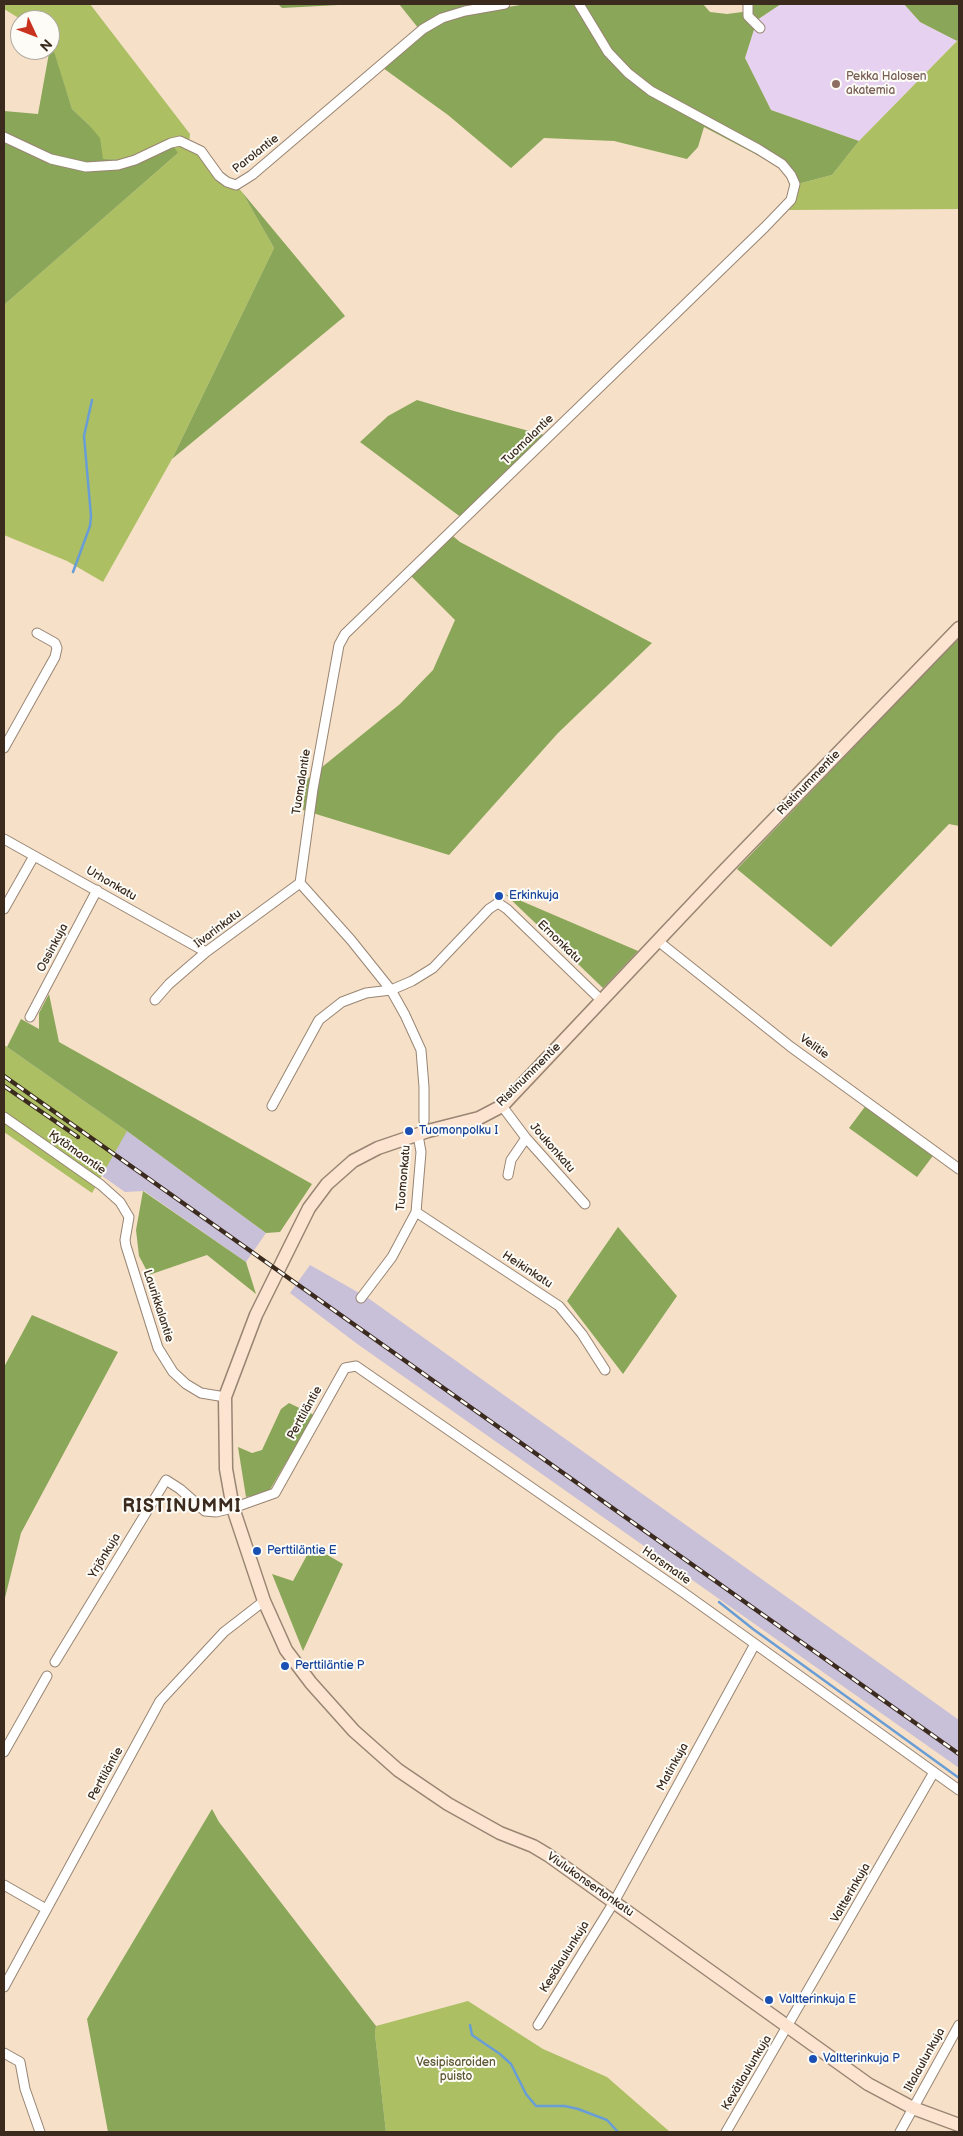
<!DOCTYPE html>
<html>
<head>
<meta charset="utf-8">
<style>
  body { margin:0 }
  #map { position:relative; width:963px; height:2136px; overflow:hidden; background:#f6e0c8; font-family:"Balsamiq Sans",sans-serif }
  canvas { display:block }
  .frame { position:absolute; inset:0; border:5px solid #3b2a1e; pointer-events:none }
  .north { position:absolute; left:10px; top:10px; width:50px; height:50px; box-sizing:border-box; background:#fdfcf7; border:1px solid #afa8a0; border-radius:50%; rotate:133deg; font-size:14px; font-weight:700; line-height:20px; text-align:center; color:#3b2a1e }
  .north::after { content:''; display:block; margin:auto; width:18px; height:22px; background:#c8321e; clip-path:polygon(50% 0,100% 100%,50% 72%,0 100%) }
</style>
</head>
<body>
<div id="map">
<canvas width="963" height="2136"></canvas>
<div class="frame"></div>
<div class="north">N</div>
</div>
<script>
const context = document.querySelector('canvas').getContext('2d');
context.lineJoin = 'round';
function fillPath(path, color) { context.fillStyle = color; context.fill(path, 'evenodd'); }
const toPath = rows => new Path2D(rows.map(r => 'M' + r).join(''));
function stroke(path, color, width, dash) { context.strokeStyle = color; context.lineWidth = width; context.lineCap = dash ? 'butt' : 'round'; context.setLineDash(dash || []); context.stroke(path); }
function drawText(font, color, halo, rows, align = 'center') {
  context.font = font + ' "Balsamiq Sans",sans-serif'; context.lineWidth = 4; context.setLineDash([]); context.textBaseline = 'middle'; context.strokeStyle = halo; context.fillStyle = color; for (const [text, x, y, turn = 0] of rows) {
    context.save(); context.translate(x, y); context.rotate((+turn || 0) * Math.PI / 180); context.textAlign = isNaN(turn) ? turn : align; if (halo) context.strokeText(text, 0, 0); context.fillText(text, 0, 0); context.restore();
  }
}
fillPath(toPath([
  [781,4,904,4,920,22,957,41,859,141,771,110,745,58,757,20]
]), '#e6d2f0');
fillPath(toPath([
  [4,1045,127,1131,266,1233,246,1262,144,1191,125,1192,4,1107],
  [310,1265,368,1298,959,1720,959,1768,356,1343,290,1293]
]), '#c8bfd8');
fillPath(toPath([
  [4,4,90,4,190,134,189,145,211,167,236,185,242,192,274,248,172,459,103,582,67,561,4,535,4,305,178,153,135,160,102,159,88,124,72,109,50,42,50,20,22,20,4,9],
  [959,39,959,209,789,210,787,197,790,186,832,175,859,141],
  [4,1045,127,1131,92,1193,4,1132],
  [468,2001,543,2049,607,2077,670,2132,386,2132,375,2034,376,2026]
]), '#acbf63');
fillPath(toPath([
  [278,4,357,4,282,8],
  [399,4,470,4,472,13,526,4,703,4,710,12,727,14,750,11,750,4,781,4,757,20,745,58,771,110,859,141,832,175,790,186,787,176,780,167,704,127,698,147,687,159,614,141,544,138,511,168,448,115,383,68,423,34],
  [904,4,959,4,959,39,957,41,920,22],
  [51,42,72,109,88,124,100,138,103,159,135,160,171,143,178,153,4,305,4,111,38,114],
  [242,192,345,316,172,459,274,248],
  [417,400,454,411,548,436,462,518,360,442,388,416],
  [448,532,460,542,652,643,558,733,449,855,303,810,306,780,400,704,433,670,455,620,406,571],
  [959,637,959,826,949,824,831,947,737,869],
  [505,894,638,951,603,988],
  [49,994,59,1042,312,1184,280,1232,266,1233,127,1131,7,1047,21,1019,39,1029,39,1013],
  [867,1104,935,1153,917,1177,849,1128],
  [143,1191,246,1262,256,1294,207,1255,149,1275,139,1256,136,1230],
  [618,1227,677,1296,623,1374,567,1301],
  [32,1315,118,1352,21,1533,4,1602,4,1367],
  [289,1403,314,1415,268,1493,246,1497,238,1447,252,1453,262,1450,281,1409],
  [312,1546,343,1564,303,1651,272,1574,293,1581],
  [212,1809,219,1822,376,2026,375,2034,386,2132,108,2132,87,2019]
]), '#89a659');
stroke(toPath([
  [73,572,90,526,91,516,84,436,92,400],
  [719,1602,753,1629,959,1778],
  [470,2025,472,2035,500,2054,511,2064,526,2094,536,2106,565,2106,578,2109,607,2120,618,2132]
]), '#699dd5', 2.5);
const street = toPath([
  [748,4,748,16,760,28],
  [4,137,51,159,86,167,118,165,135,160,171,143,180,141,201,151,219,176,227,182,236,185,252,175,423,29,442,18,465,11,505,4],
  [4,748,55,657,57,648,55,643,37,633],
  [4,839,206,952],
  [4,909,34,856],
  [658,941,791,1047,959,1169],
  [155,1000,169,984,206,952,300,883],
  [30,1017,97,890],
  [272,1106,319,1020,342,1002,366,993,391,990,412,981,433,968,489,909,498,903,507,909,601,1000],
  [502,1106,526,1138,585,1204],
  [4,1117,101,1185,120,1202,129,1217,125,1240,126,1246,158,1348,173,1372,186,1384,201,1393,225,1397],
  [424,1121,424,1087,421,1050,405,1015,391,990,351,940,300,883,313,789,339,645,345,634,765,227,791,200,795,184,791,175,782,164,758,149,651,91,628,73,608,52,579,4],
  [508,1175,511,1160,526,1138],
  [416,1212,559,1306,582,1334,605,1370],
  [361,1298,392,1257,416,1212,421,1152,418,1135],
  [55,1662,166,1480,180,1489,205,1511,216,1512,233,1508,275,1493,345,1368,356,1366,684,1593,959,1790],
  [4,1752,47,1676],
  [4,1885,46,1909],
  [4,1987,160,1701,224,1632,264,1601],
  [538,2025,614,1902,755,1644],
  [4,2053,20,2062,25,2089,40,2132],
  [726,2132,934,1772],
  [900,2132,959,2025]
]);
const secondary = toPath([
  [959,628,721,874,502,1106,479,1118,428,1131,378,1148,353,1161,327,1184,309,1208,256,1315,225,1397,226,1469,233,1508,264,1601,286,1650,311,1683,354,1731,398,1770,448,1804,500,1833,533,1846,548,1855,868,2084,913,2108,959,2125]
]);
stroke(street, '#988573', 11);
stroke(secondary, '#988573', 15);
stroke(street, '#fff', 9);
stroke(secondary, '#fde4d1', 12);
const rail = toPath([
  [4,1076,959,1754],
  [4,1086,78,1137]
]);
stroke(rail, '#3b2a1e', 4.5);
stroke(rail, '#fdfcf7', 2.5, [8]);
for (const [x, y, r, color] of [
  [836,84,5,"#8d6e63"],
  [499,896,5,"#1a4fb4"],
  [409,1131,5,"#1a4fb4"],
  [257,1551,5,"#1a4fb4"],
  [285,1666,5,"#1a4fb4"],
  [769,2000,5,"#1a4fb4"],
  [813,2059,5,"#1a4fb4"]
]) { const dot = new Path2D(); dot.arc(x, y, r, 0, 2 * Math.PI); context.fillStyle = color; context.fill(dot); stroke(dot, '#fdfcf7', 2); }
drawText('12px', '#785e54', '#fdfcf7', [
  ["Pekka Halosen",846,77],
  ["akatemia",846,91]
], 'left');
drawText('12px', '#3b2a1e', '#fdfcf7', [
  ["Parolantie",256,154,-38],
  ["Tuomalantie",528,440,-44],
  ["Tuomalantie",302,782,-81],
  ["Ristinummentie",809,783,-46],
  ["Urhonkatu",111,884,30],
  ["Iivarinkatu",218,929,-37],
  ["Ernonkatu",559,942,44],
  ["Ossinkuja",53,948,-62],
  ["Velitie",814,1047,35],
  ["Ristinummentie",529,1075,-45],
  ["Joukonkatu",552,1148,49],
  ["Kytömaantie",77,1153,35],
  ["Tuomonkatu",404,1178,-85],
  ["Heikinkatu",527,1270,33],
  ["Laurikkalantie",158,1306,72],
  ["Perttiläntie",305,1413,-61],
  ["Yrjönkuja",105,1556,-59],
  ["Horsmatie",666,1566,35],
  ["Matinkuja",673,1767,-61],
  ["Perttiläntie",106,1774,-61],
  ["Viulukonsertonkatu",590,1885,35],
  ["Valtterinkuja",851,1893,-60],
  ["Kesälaulunkuja",565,1957,-58],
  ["Iltalaulunkuja",925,2060,-61],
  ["Kevätlaulunkuja",747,2073,-59]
]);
drawText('12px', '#164399', '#fdfcf7', [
  ["Erkinkuja",509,896],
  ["Tuomonpolku I",419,1131],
  ["Perttiläntie E",267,1551],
  ["Perttiläntie P",295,1666],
  ["Valtterinkuja E",779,2000],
  ["Valtterinkuja P",823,2059]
], 'left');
drawText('12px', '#5d5733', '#fdfcf7', [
  ["Vesipisaroiden",456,2063],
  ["puisto",456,2077]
]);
context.letterSpacing = '1px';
drawText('bold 18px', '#3b2a1e', '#fdfcf7', [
  ["RISTINUMMI",182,1507]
]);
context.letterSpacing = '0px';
</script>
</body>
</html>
